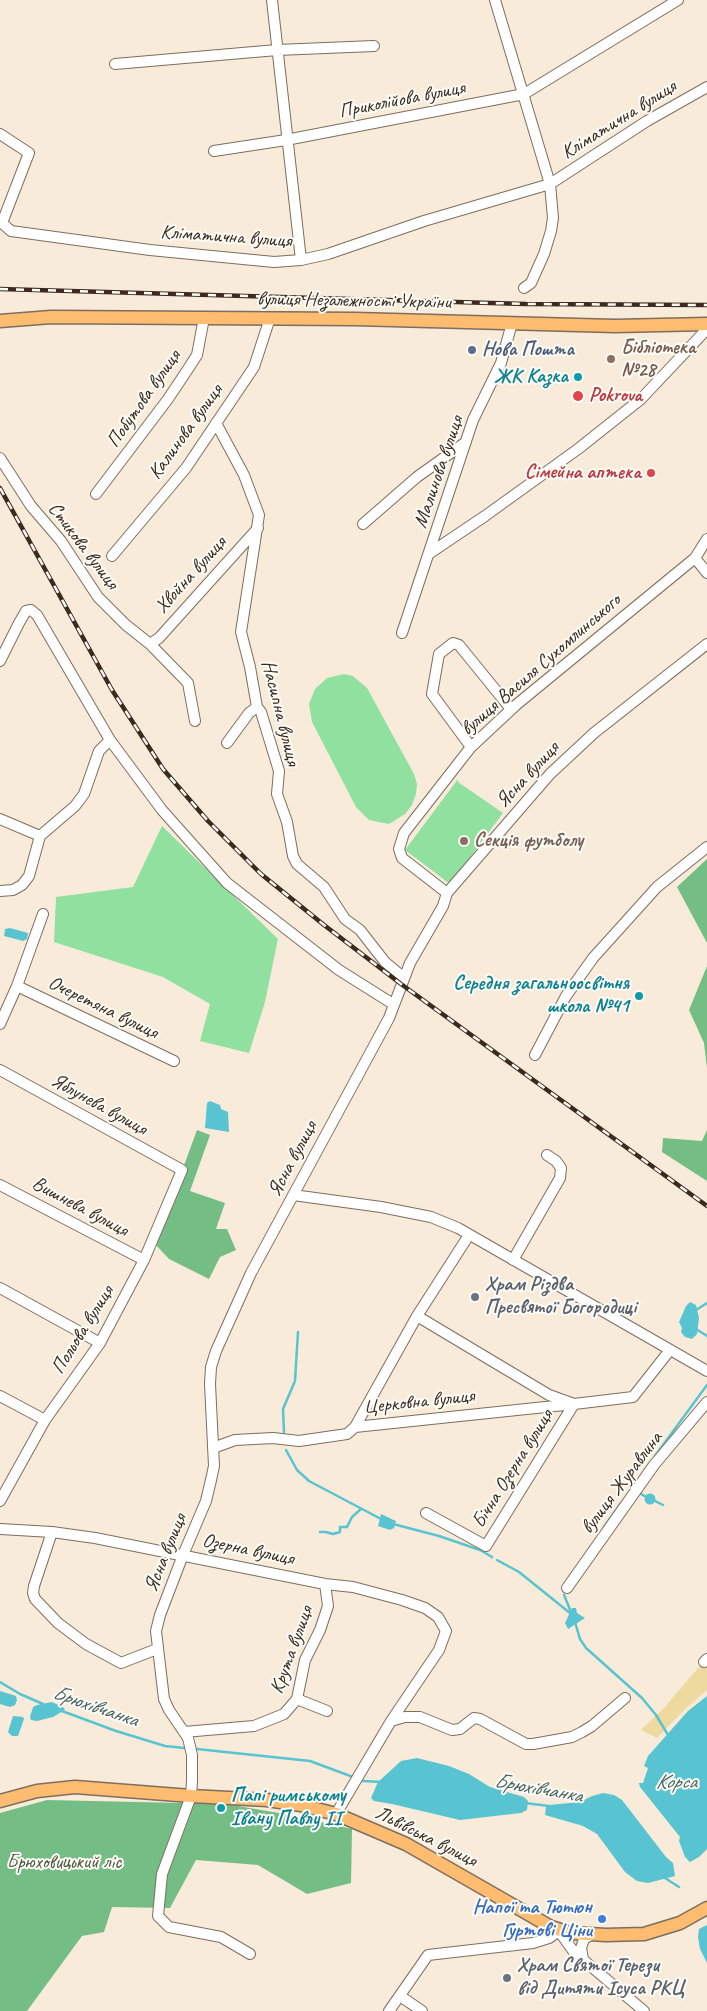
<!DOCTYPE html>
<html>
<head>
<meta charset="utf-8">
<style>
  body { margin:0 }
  canvas { display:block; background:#f8ebd9 }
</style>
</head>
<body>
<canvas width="707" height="2011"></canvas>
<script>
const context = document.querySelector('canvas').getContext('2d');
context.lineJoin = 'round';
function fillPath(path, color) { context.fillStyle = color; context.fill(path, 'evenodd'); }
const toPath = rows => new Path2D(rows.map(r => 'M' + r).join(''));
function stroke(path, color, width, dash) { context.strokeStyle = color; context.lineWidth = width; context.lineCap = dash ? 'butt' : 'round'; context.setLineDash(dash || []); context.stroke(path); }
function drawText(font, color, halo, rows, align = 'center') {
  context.font = font + ' Caveat,sans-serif'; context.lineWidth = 4; context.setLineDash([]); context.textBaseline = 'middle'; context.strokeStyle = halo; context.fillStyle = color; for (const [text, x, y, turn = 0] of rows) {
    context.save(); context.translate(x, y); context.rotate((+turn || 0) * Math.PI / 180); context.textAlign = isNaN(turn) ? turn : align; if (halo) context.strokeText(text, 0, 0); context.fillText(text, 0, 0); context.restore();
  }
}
fillPath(toPath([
  [344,674,353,676,367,688,414,774,417,784,416,794,412,805,405,814,389,824,369,820,356,807,312,722,309,704,315,689,327,678],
  [458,779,458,782,503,813,450,884,405,850],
  [162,826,278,939,265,1002,249,1053,200,1041,210,1004,163,977,54,942,56,897,133,887]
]), '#90e0a0');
fillPath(toPath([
  [707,859,707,943,677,887],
  [707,966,707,1068,704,1043,689,1010],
  [197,1130,210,1135,190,1191,225,1203,216,1229,227,1229,236,1250,220,1257,209,1279,169,1259,155,1244],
  [707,1130,707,1181,662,1152,663,1138,702,1141],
  [47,1800,226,1804,285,1814,352,1829,351,1883,307,1894,258,1865,196,1860,170,1908,112,1907,104,1932,82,1936,27,2011,0,2011,0,1813]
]), '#74be86');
fillPath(toPath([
  [707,1662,707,1690,683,1711,657,1738,641,1730,664,1708,698,1668]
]), '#eeda9e');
fillPath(toPath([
  [10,928,28,933,27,939,23,941,4,936,5,929],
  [210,1101,220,1105,221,1109,228,1112,229,1132,205,1128,207,1103],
  [690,1302,696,1305,699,1318,697,1334,692,1339,685,1337,681,1332,682,1328,679,1322,686,1306],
  '644.5 1499a5.5 5.5 0 1 1 11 0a5.5 5.5 0 1 1-11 0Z',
  [381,1514,396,1521,394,1528,390,1530,378,1526],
  [572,1608,576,1608,577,1613,585,1618,568,1629,565,1623],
  [0,1691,16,1696,17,1700,15,1705,10,1707,0,1704],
  [707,1696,707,1849,699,1857,690,1862,685,1857,679,1841,680,1837,640,1787,639,1783,643,1783,648,1768,644,1766,648,1756,688,1711],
  [52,1702,63,1707,65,1710,53,1717,37,1721,31,1720,30,1717,33,1707,37,1705],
  [13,1716,23,1717,24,1719,18,1736,12,1736,8,1732],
  [417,1758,449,1766,469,1774,490,1787,524,1797,528,1801,527,1810,521,1813,460,1820,392,1804,374,1801,371,1798,378,1782,401,1761],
  [603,1793,614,1795,622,1800,666,1857,673,1863,675,1876,648,1883,637,1881,625,1872,597,1834,583,1826,545,1815,546,1807,549,1805,580,1802,592,1796],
  [707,1925,707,1963,700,1949,698,1937,699,1929]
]), '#58c4d1');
stroke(toPath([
  [696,1310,707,1303],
  [696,1329,707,1336],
  [284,1432,283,1409,295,1381,298,1332],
  [286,1450,297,1470,309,1481,381,1519],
  [655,1456,707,1385],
  [641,1494,648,1498],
  [653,1500,663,1505],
  [393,1524,439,1536,480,1550,492,1557],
  [604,1527,621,1503],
  [320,1532,326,1532,333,1534,340,1532,340,1527,347,1527,352,1517,361,1509],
  [497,1560,519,1572,570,1613],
  [564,1595,571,1612],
  [575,1622,580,1639,586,1648,642,1698,656,1715,668,1735],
  [0,1682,20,1694,43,1704],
  [62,1711,116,1731,165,1746,184,1748],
  [197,1749,310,1761,353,1777],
  [363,1781,382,1782],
  [525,1803,549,1806],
  [665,1878,679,1887]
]), '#58c4d1', 2.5);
const minor = toPath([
  [272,0,301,260],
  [495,0,550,184,553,218,551,231,544,254,531,283,524,288],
  [115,64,277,50,374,46],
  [0,134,29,153,2,223,11,231,150,250,274,262,301,260,328,254,424,221,550,184,647,121,707,87],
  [214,151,286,140,524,94,678,0],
  [216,423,244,475,259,515,241,632,250,667,257,707,261,712,279,771,277,794,287,822,293,856,297,864,324,887,345,919,360,930,385,962,403,977],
  [0,458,31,506,61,541,98,597,126,625,150,644,188,683,195,721],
  [96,494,168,399,188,369,197,355,204,318],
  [363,524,417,477,466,442],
  [430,553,485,516,578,449,641,399,707,329],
  [112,556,186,468,254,367,270,318],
  [695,558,707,573],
  [402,633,473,420,501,363,512,323],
  [150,644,159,638,258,528],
  [0,661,19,623,26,611,31,610,37,615,110,740,162,810,227,883,339,970,393,1004],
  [227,743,249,713,257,707],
  [471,747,432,694,439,654,453,643,459,645,511,709],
  [0,819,40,836],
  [0,891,13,890,22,885,29,876,40,836,75,806,84,794,99,751,110,740],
  [447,893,402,858,399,849,404,833,471,747,516,705,695,558,707,539],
  [17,986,174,1061],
  [0,1024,17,986,43,914],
  [535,1055,566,996,593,958,657,887,707,847],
  [0,1070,182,1170,144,1260,100,1343,45,1420,0,1501],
  [0,1185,144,1260],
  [293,1195,381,1207,431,1217,458,1228,707,1371],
  [513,1260,560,1178,561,1168,556,1161,547,1155],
  [0,1288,100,1343],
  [417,1316,549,1395,574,1404,633,1397,670,1350],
  [0,1396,45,1420],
  [355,1427,417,1316,469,1235],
  [213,1448,235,1440,273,1438,299,1441,347,1434,355,1427,574,1404],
  [426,1513,486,1546,574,1404],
  [0,1529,52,1532,95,1538,325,1584,353,1587,402,1600,425,1608,438,1617,446,1631,439,1650,391,1721,336,1814],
  [52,1532,34,1586,33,1593,35,1599,58,1623,86,1644,121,1663,157,1649],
  [567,1588,654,1465,707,1402],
  [704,1662,707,1659],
  [297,1699,327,1711],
  [391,1721,405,1717,420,1717,452,1730,460,1729,474,1718,480,1719,526,1744,533,1744,572,1737,582,1732,592,1726,625,1698],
  [184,1732,254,1726,284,1714,297,1699,305,1660,320,1630,328,1606,325,1584],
  [250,1954,221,1937,169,1927,158,1916,162,1874,191,1796,192,1781,192,1755,188,1738,169,1710,164,1699,156,1631,160,1615,183,1555,206,1501,211,1480,214,1466,210,1384,211,1367,216,1351,251,1273,389,1018,410,963,443,906,447,893,550,774,594,733,707,644],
  [583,1959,581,1948,584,1939,593,1934],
  [400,1996,422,2011],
  [389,2011,428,1955,533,1943,549,1938,559,1931,574,1952,644,2011]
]);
const major = toPath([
  [0,321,51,317,204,318,355,319,615,326,707,324],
  [0,1801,37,1791,75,1787,191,1796,267,1800,301,1805,336,1814,406,1844,551,1927,570,1933,606,1935,644,1934,680,1923,707,1908]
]);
stroke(minor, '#7d6e5f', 12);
stroke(major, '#7d6e5f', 15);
stroke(minor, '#fff', 10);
stroke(major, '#febc70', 12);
const rail = toPath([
  [0,289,526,304,707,305],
  [0,488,112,690,163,769,208,821,261,874,324,925,401,984,707,1206]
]);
stroke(rail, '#3b2a1e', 4.5);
stroke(rail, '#fdfcf7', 2.5, [8]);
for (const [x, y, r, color] of [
  [472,350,5,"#5c6f8a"],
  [611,359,5,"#8d6e63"],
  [578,377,5,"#0f9aa8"],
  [578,396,6,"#e0444e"],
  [651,473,5,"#e0444e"],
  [464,841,5,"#8d6e63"],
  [639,996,5,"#0f9aa8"],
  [475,1297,5,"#6b7280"],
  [221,1808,5,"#0f9aa8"],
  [602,1919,5,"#3f7fe0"],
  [507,1978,5,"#6b7280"]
]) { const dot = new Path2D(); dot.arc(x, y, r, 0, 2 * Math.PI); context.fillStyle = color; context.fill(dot); stroke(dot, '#fdfcf7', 2); }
drawText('20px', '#3b2a1e', '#fdfcf7', [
  ["Приколійова вулиця",402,100,-11],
  ["Кліматична вулиця",619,120,-32],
  ["Кліматична вулиця",226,237,4],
  ["вулиця Незалежності України",354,301,1],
  ["Побутова вулиця",144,399,-55],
  ["Калинова вулиця",186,432,-54],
  ["Малинова вулиця",439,472,-71],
  ["Стикова вулиця",83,546,53],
  ["Хвойна вулиця",191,575,-48],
  ["вулиця Василя Сухомлинського",541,665,-41],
  ["Насипна вулиця",280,713,76],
  ["Ясна вулиця",528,775,-47],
  ["Очеретяна вулиця",103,1008,26],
  ["Яблунева вулиця",99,1105,29],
  ["Ясна вулиця",293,1159,-62],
  ["Вишнева вулиця",80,1207,28],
  ["Польова вулиця",83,1330,-58],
  ["Церковна вулиця",419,1402,-6],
  ["Бічна Озерна вулиця",513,1469,-58],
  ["вулиця Журавлина",622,1483,-53],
  ["Озерна вулиця",248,1550,12],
  ["Ясна вулиця",166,1553,-68],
  ["Крута вулиця",292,1650,-70],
  ["Львівська вулиця",426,1837,27]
]);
drawText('bold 20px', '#785e54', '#fdfcf7', [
  ["Бібліотека",621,348],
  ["№28",621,371],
  ["Секція футболу",474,841]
], 'left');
drawText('bold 20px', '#4e5e75', '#fdfcf7', [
  ["Нова Пошта",482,350]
], 'left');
drawText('bold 20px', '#0d838f', '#fdfcf7', [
  ["ЖК Казка",568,377],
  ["Середня загальноосвітня",629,984],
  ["школа №41",629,1007],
  ["Папі римському",231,1796,"left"],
  ["Івану Павлу ІІ",231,1819,"left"]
], 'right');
drawText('bold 20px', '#be3a42', '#fdfcf7', [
  ["Pokrova",589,396],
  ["Сімейна аптека",641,473,"right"]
], 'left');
drawText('bold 20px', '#5b616d', '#fdfcf7', [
  ["Храм Різдва",485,1285],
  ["Пресвятої Богородиці",485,1308],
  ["Храм Святої Терези",517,1966],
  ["від Дитяти Ісуса РКЦ",517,1989]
], 'left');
drawText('20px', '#50583e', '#fdfcf7', [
  ["Брюховицький ліс",64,1863]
]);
drawText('bold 20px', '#366cbe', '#fdfcf7', [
  ["Напої та Тютюн",592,1908],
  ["Гуртові Ціни",592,1931]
], 'right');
drawText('italic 21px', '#45605d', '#fdfcf7', [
  ["Брюхівчанка",95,1707,19],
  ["Корса",676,1782],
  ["Брюхівчанка",538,1789,10]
]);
</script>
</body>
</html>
